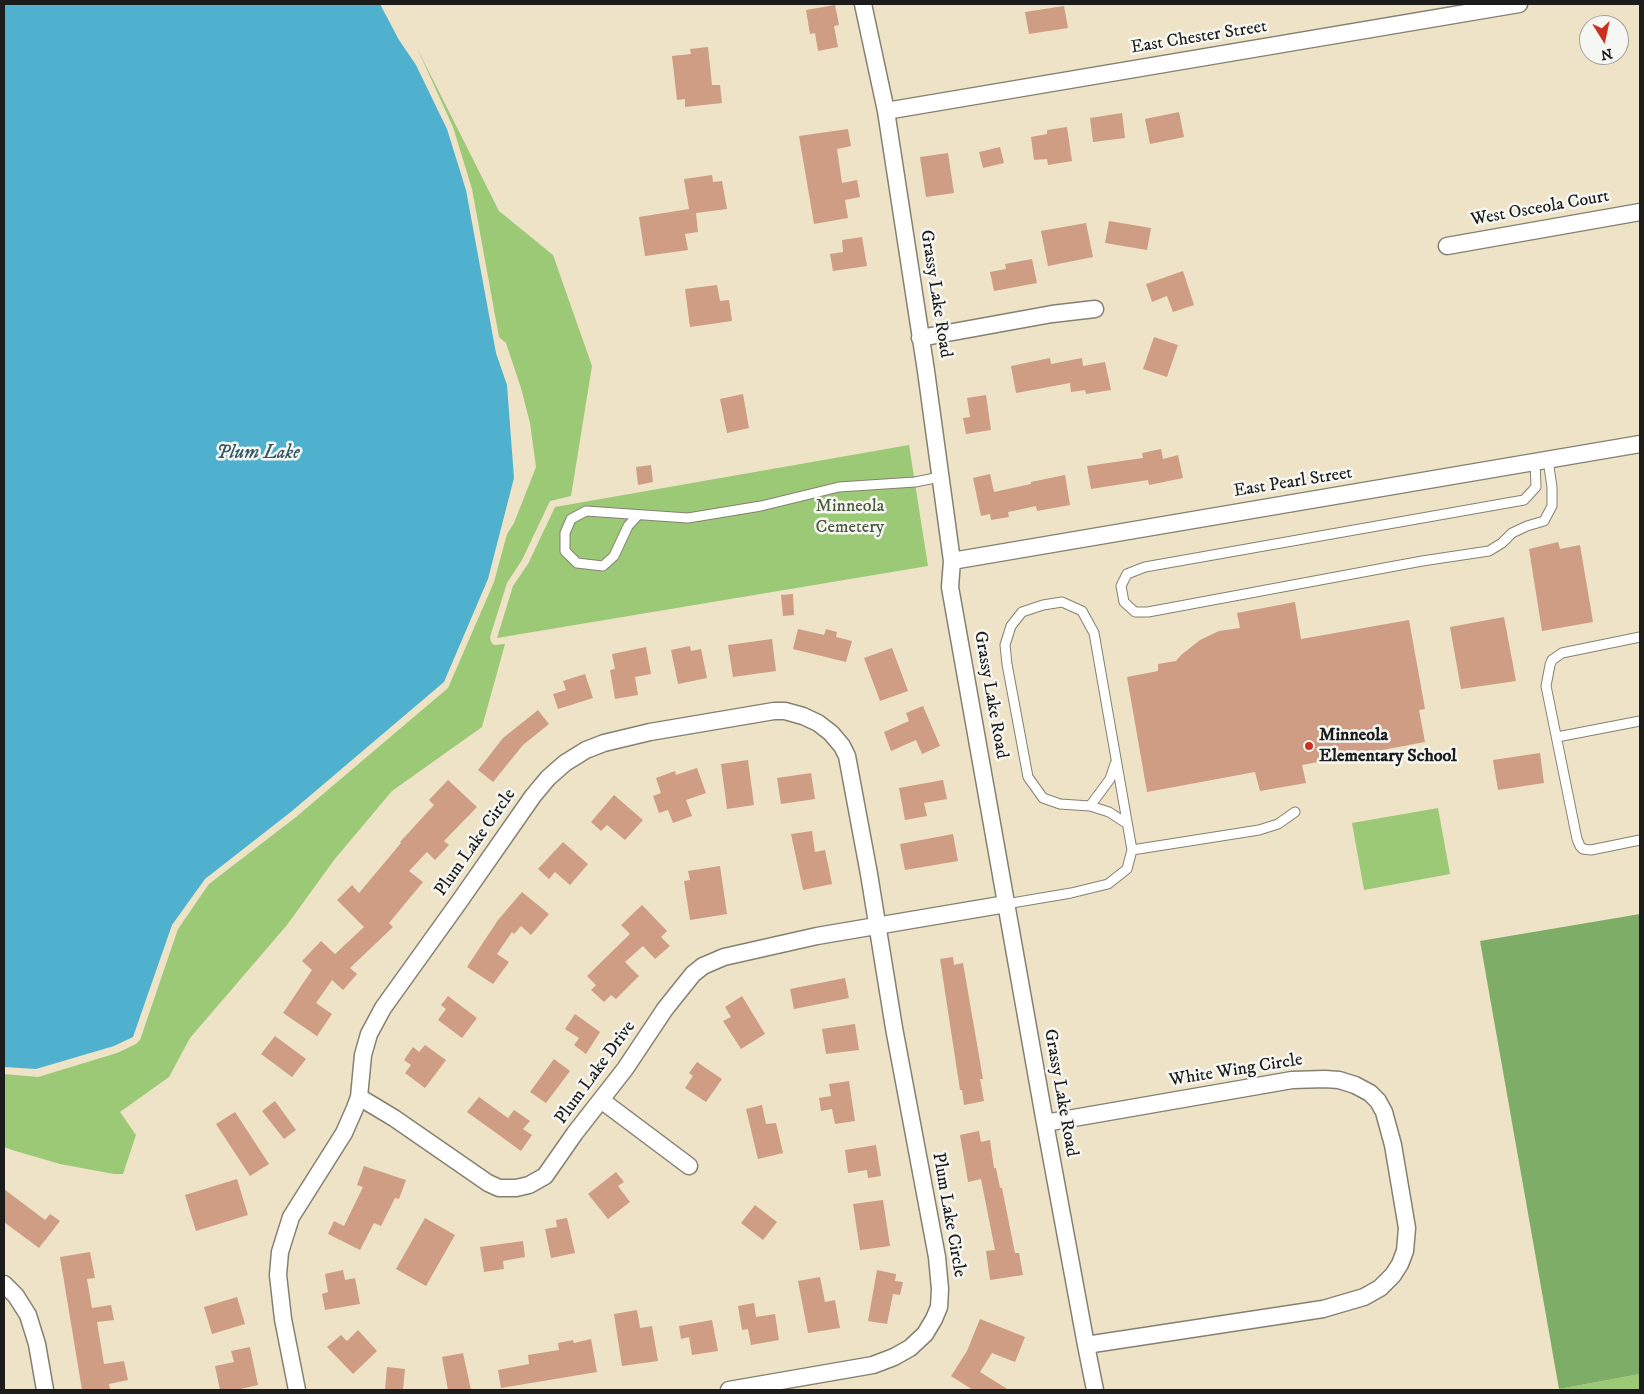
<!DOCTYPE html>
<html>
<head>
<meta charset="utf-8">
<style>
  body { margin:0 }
  #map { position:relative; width:1644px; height:1394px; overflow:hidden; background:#eee3c7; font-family:"IM FELL DW Pica",serif }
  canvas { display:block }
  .frame { position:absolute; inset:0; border:5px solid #1c1c1c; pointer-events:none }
  .north { position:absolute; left:1579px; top:15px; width:50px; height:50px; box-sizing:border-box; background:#f6f6f2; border:1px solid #9f9f9c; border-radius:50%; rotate:170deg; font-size:14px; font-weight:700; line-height:20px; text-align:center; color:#1c1c1c }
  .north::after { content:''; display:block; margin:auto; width:18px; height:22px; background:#c8321e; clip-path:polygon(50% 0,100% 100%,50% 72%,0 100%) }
</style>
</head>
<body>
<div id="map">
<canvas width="1644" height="1394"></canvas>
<div class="frame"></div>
<div class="north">N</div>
</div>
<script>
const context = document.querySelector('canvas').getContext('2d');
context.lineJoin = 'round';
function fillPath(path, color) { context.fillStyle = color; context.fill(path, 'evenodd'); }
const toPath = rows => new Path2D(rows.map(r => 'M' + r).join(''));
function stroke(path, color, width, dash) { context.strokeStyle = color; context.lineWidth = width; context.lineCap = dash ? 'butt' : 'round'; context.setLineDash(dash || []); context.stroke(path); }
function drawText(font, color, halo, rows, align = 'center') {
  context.font = font + ' "IM FELL DW Pica",serif'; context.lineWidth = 5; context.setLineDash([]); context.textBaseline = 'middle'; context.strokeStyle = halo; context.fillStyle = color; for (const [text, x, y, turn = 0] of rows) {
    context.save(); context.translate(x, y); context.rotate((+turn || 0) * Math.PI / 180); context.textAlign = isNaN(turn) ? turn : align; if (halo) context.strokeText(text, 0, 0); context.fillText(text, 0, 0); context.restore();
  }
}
fillPath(toPath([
  [417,48,499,211,553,255,592,366,571,496,550,501,522,560,507,583,490,637,491,642,494,645,505,644,482,727,392,791,334,860,287,925,190,1038,169,1077,120,1112,136,1135,123,1174,114,1174,60,1164,12,1150,4,1147,4,1074,38,1077,117,1053,136,1044,140,1040,178,929,209,884,296,817,448,688,494,582,507,534,514,523,536,467,530,423,521,388,506,343,499,337,472,189,453,127],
  [909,445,928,566,497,638,513,586,528,564,555,507],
  [1438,808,1450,874,1364,890,1352,823],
  [1640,1374,1640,1390,1551,1390,1559,1389]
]), '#9cc976');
fillPath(toPath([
  [1640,914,1640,1374,1559,1389,1480,941]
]), '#7dad67');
fillPath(toPath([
  [4,4,380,4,399,40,416,65,447,129,466,190,496,353,507,385,514,478,488,579,444,682,292,811,205,879,172,925,133,1037,114,1046,36,1069,4,1067]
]), '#50b1cf');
fillPath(toPath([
  [835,5,839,25,834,26,838,47,818,51,815,33,810,34,806,10],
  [1064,6,1068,28,1029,34,1025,12],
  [708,47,712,85,720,85,722,103,685,107,685,99,677,100,672,56,691,54,690,49],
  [1179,112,1184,137,1150,144,1145,119],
  [1122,113,1125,138,1093,142,1090,118],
  [1067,127,1072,161,1048,165,1047,159,1034,160,1031,137,1047,134,1047,130],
  [848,129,851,146,837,149,842,183,857,180,860,197,845,200,848,218,814,224,799,136],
  [1000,147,1004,163,983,168,979,152],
  [948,153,954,193,926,197,920,157],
  [712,175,713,182,722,181,727,209,696,213,698,232,685,234,688,250,645,256,639,217,689,209,684,179],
  [1109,221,1151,228,1147,250,1105,243],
  [1086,223,1093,257,1048,266,1041,231],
  [862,237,867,266,833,271,830,254,843,252,842,240],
  [1032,259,1037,283,994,291,990,272,1006,269,1005,264],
  [1183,271,1194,305,1173,312,1167,296,1152,302,1146,284],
  [717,285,720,301,729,300,732,321,690,327,685,289],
  [1154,337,1178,345,1167,377,1143,369],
  [1050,358,1051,364,1082,358,1083,366,1105,362,1111,390,1086,394,1085,390,1071,392,1070,383,1016,393,1011,366],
  [743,394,749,428,727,433,720,399],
  [986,395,991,430,966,434,963,418,970,417,967,398],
  [1161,449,1163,459,1178,455,1183,478,1149,485,1148,480,1091,489,1087,466,1143,458,1142,453],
  [651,465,653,482,638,485,636,467],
  [990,474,994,492,1031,484,1031,482,1065,475,1070,505,1037,511,1036,506,1008,512,1009,517,991,520,990,514,981,516,973,478],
  [1558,542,1560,549,1580,545,1593,622,1542,631,1529,549],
  [793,594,794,615,783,616,781,595],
  [1295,602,1301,639,1409,620,1425,709,1419,710,1425,742,1302,765,1306,783,1260,791,1255,772,1147,792,1127,677,1158,671,1158,664,1176,661,1181,655,1200,640,1219,631,1240,628,1237,613],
  [1504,617,1516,681,1461,689,1450,627],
  [798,629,824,635,826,629,837,632,836,637,852,641,846,662,793,649],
  [772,639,776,671,733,677,728,645],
  [690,646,691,651,701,649,707,678,678,684,671,650],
  [646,647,651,674,635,677,638,695,615,699,610,670,615,669,612,654],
  [892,648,908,691,880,701,864,658],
  [585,674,593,698,558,709,553,694,566,690,563,681],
  [923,706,940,746,922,754,916,740,891,751,884,732,909,721,906,713],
  [538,710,549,724,523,745,493,782,478,770,503,738],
  [1540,753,1544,783,1498,790,1493,760],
  [748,760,754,805,727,809,721,764],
  [697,768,706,793,686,800,692,816,673,823,668,810,659,813,653,796,661,793,656,778,675,771,676,775],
  [811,773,815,799,781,804,777,778],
  [448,780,477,807,444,841,449,845,435,860,427,852,409,871,423,882,389,923,393,927,350,968,357,974,343,990,332,980,316,1003,332,1014,317,1036,283,1013,312,970,302,961,321,941,335,954,364,927,337,900,352,885,359,893,401,843,400,842,434,805,429,800],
  [943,780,947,799,924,803,927,816,905,820,899,788],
  [614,795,643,820,625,840,607,825,601,831,591,822],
  [812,831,815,852,825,850,832,884,803,890,791,834],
  [953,834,958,861,905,870,900,844],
  [563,842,588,864,570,885,555,872,549,879,538,869],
  [720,866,727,914,690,920,684,881,690,880,688,871],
  [522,892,549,914,531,935,521,926,514,934,512,932,497,954,509,962,493,984,467,967,498,920],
  [642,905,667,931,661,937,670,946,655,959,643,946,625,962,639,976,616,999,611,995,604,1002,591,990,596,985,587,976,630,934,621,925],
  [953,957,954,965,963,963,983,1079,980,1079,984,1101,964,1105,962,1090,960,1090,940,959],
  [845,978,849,998,794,1009,790,989],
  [448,996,477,1018,462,1038,438,1020,446,1009,441,1005],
  [742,996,765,1034,741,1049,723,1021,731,1017,725,1007],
  [575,1014,600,1032,586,1054,574,1045,579,1038,565,1029],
  [855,1024,859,1050,826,1054,822,1029],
  [275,1036,306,1059,292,1077,261,1054],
  [425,1045,446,1060,425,1088,405,1073,411,1065,404,1060,413,1047,419,1052],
  [554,1059,570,1071,546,1103,530,1092],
  [697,1062,722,1079,706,1102,685,1088,693,1076,689,1073],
  [849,1081,855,1121,835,1124,832,1109,821,1111,819,1098,831,1096,829,1084],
  [479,1097,508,1118,514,1110,530,1121,523,1129,532,1135,521,1151,467,1112],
  [275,1101,296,1130,284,1139,262,1111],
  [762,1105,766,1124,776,1123,783,1153,758,1159,746,1109],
  [235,1112,269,1164,250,1176,216,1124],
  [979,1131,981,1142,990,1140,994,1168,996,1168,1000,1188,1002,1188,1015,1253,1019,1253,1023,1275,990,1280,986,1251,995,1250,981,1179,968,1182,960,1135],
  [876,1145,881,1176,868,1178,867,1170,848,1173,845,1150],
  [364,1166,406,1180,399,1199,395,1198,381,1226,374,1223,360,1250,328,1234,334,1221,344,1226,363,1187,357,1185],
  [616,1172,624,1182,618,1186,630,1202,608,1219,588,1194],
  [237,1179,248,1215,196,1231,185,1195],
  [4,1189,45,1220,50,1214,60,1221,39,1248,4,1222],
  [883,1200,890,1246,860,1250,853,1204],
  [755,1205,777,1222,763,1240,741,1223],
  [425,1218,455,1235,426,1286,396,1269],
  [567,1218,575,1253,551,1258,545,1229,557,1227,556,1220],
  [523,1241,525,1257,503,1261,504,1269,484,1272,480,1247],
  [90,1252,95,1278,87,1279,92,1308,111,1305,114,1320,97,1322,104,1364,124,1361,128,1380,109,1384,110,1390,82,1390,60,1257],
  [343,1270,345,1280,355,1278,360,1304,325,1310,322,1294,328,1292,325,1274],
  [877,1270,896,1274,895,1281,903,1282,900,1295,893,1294,887,1324,868,1321],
  [820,1277,825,1302,835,1300,840,1328,808,1333,798,1281],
  [237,1297,245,1324,212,1334,204,1307],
  [754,1303,756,1317,775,1314,779,1340,751,1345,748,1329,742,1330,738,1306],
  [637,1310,640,1328,652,1326,658,1361,622,1366,614,1314],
  [980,1319,1025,1337,1015,1362,992,1353,980,1372,1009,1390,973,1390,951,1376,967,1351],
  [712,1320,718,1351,692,1355,689,1337,681,1339,679,1326],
  [358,1330,377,1351,353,1374,327,1347,341,1335,347,1341],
  [591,1339,597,1372,501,1388,498,1370,529,1364,528,1355,559,1350,558,1343,573,1340,574,1343],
  [250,1347,258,1385,236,1390,220,1390,215,1366,234,1362,231,1351],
  [463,1353,471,1390,448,1390,442,1357],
  [387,1367,405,1369,403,1390,385,1390]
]), '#ce9d83');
const service = toPath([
  [1535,462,1536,487,1524,500,1145,567,1127,574,1121,586,1124,602,1135,612,1148,612,1422,561,1489,551,1502,543,1512,533,1527,526,1544,521,1552,506,1552,487,1548,460],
  [638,515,628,526,614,556,603,566,577,563,565,551,565,533,571,519,586,511,688,518,761,506,839,487,915,482,940,477],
  [1640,637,1562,653,1552,660,1550,665,1546,686,1577,839,1580,846,1583,849,1591,850,1640,840],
  [1557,737,1640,721],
  [1090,806,1110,779,1115,764],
  [1132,850,1259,830,1278,824,1295,812],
  [1006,904,1071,893,1108,884,1127,869,1132,850,1094,633,1082,611,1062,602,1043,605,1022,612,1011,626,1005,645,1007,664,1028,777,1043,798,1060,804,1090,806,1109,812,1126,823]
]);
const minor = toPath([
  [863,4,886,111,926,371,952,561,950,587,1045,1123,1086,1345,1095,1390],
  [886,111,1519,4],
  [1447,246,1640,212],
  [920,338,1052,314,1095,309],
  [952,561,1640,444],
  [359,1097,394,1118,488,1183,499,1188,516,1188,529,1185,545,1176,575,1133,625,1069,665,1009,693,974,703,966,724,957,817,936,1006,904],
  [601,1100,689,1166],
  [1045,1123,1292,1080,1325,1079,1339,1080,1355,1085,1370,1093,1378,1101,1384,1112,1393,1145,1407,1228,1405,1251,1400,1264,1393,1275,1380,1288,1364,1297,1323,1309,1086,1345],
  [4,1284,16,1296,28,1315,37,1344,45,1390],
  [297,1390,283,1319,278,1275,280,1252,291,1217,344,1133,355,1108,359,1097,363,1055,369,1034,383,1008,459,902,533,796,548,778,565,763,586,750,604,743,650,732,774,711,785,711,803,716,818,723,831,733,842,746,847,756,869,874,894,1028,937,1257,940,1289,939,1307,934,1319,925,1334,910,1348,894,1357,873,1365,729,1390]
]);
stroke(service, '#858072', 11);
stroke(minor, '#858072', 19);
stroke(service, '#fff', 9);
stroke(minor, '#fff', 16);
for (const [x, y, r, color] of [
  [1309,746,5,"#c8321e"]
]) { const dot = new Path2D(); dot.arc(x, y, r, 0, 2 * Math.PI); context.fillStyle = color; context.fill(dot); stroke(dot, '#f6f6f2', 2); }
drawText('18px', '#1c1c1c', '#f6f6f2', [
  ["East Chester Street",1199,38,-9],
  ["West Osceola Court",1540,209,-10],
  ["Grassy Lake Road",935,294,81],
  ["East Pearl Street",1293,483,-9],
  ["Grassy Lake Road",990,695,80],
  ["Plum Lake Circle",476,843,-55],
  ["White Wing Circle",1236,1071,-9],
  ["Plum Lake Drive",596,1073,-54],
  ["Grassy Lake Road",1060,1093,80],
  ["Plum Lake Circle",948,1215,80]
]);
drawText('18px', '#49593c', '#f6f6f2', [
  ["Minneola",850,507],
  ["Cemetery",850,528]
]);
drawText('bold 18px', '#1c1c1c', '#f6f6f2', [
  ["Minneola",1319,736],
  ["Elementary School",1319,757]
], 'left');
drawText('italic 19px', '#315864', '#f6f6f2', [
  ["Plum Lake",258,454]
]);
</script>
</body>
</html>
